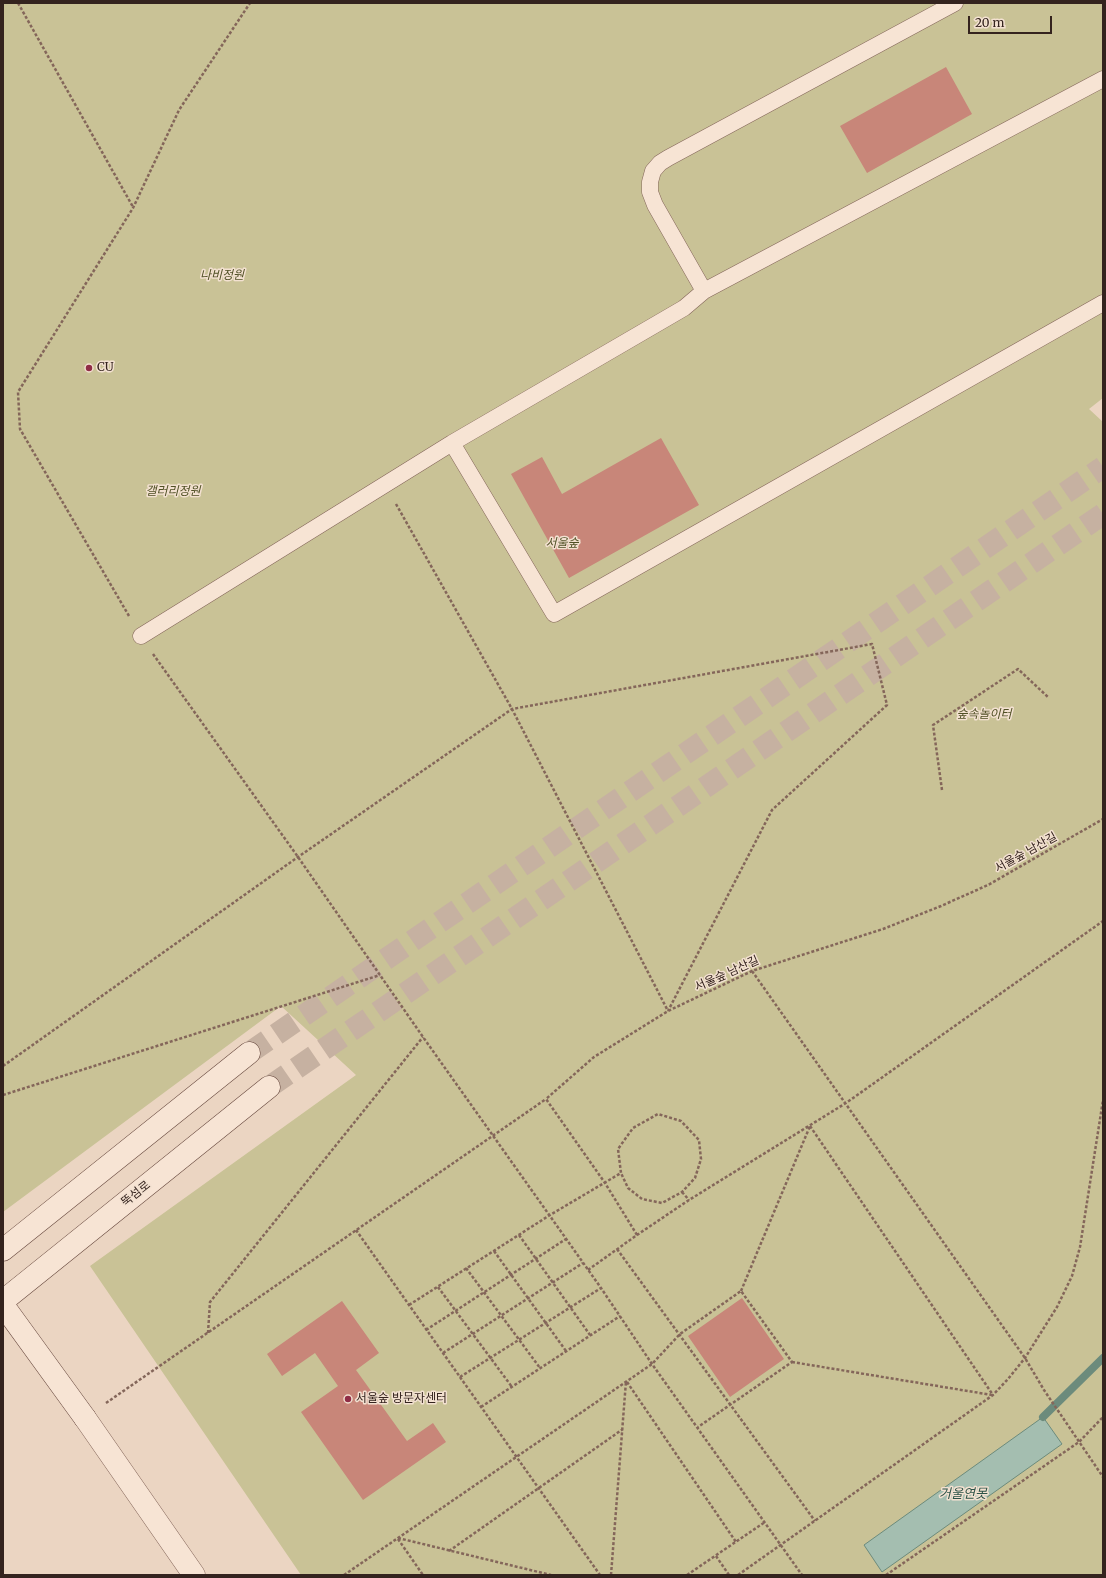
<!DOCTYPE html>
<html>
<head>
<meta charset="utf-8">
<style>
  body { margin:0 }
  #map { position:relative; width:1106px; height:1578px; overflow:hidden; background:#ebd5c2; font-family:Merriweather,serif }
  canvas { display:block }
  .frame { position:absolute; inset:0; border:4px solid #34231e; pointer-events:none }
  .scale { position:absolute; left:968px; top:16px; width:84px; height:18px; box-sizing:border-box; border:2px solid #34231e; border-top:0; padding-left:5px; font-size:12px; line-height:14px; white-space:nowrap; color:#34231e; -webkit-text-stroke:3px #f3e1d1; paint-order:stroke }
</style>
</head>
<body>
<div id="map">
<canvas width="1106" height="1578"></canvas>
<div class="frame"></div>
<div class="scale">20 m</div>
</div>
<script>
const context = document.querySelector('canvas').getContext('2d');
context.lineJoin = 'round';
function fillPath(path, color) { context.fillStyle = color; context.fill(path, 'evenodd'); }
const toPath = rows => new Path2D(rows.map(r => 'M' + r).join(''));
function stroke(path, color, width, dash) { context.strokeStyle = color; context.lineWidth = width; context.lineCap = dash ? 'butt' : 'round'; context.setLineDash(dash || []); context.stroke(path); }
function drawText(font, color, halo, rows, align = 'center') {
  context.font = font + ' Merriweather,"Noto Sans KR",serif'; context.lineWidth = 3; context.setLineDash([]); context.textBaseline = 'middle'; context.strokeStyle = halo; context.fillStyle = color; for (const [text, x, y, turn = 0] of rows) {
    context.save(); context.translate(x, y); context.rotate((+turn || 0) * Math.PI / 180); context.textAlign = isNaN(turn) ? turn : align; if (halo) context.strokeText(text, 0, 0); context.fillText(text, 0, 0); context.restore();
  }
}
fillPath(toPath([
  [3,3,1103,3,1103,398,1089,409,1103,422,1103,1575,301,1575,90,1266,356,1075,281,1006,3,1212]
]), '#c9c296');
const water = toPath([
  [1043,1417,1062,1444,882,1572,864,1545,1043,1417]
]);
fillPath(water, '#a4beb0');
stroke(water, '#6c8b7c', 1);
stroke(toPath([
  [1043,1417,1103,1358]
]), '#6c8b7c', 8);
fillPath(toPath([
  [946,67,972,114,867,173,840,126],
  [661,438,699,505,569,578,511,474,542,457,562,494],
  [742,1298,784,1359,730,1397,688,1336],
  [342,1301,379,1353,356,1370,407,1441,433,1423,446,1442,363,1500,301,1412,338,1386,315,1353,282,1376,267,1354]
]), '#c88679');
stroke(toPath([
  [249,1053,1103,467],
  [269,1087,1103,514]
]), '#c6b1a1', 22, [22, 11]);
const service = toPath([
  [704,291,655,205,650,192,650,182,653,171,660,163,668,158,955,3],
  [452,443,554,614,1103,303],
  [141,636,452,443,684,308,704,291,1103,79]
]);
const tertiary = toPath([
  [85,1418,194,1575]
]);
const secondary = toPath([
  [3,1250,249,1053],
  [3,1301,269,1087],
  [3,1305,85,1418]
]);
stroke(service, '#84665a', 17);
stroke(tertiary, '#84665a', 23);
stroke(secondary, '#66473d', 23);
stroke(toPath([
  [18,3,133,207],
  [396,504,512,709,668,1011],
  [129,616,20,429,18,392,133,208,179,110,250,3],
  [153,654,298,857,423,1037,601,1288,652,1364,802,1575],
  [942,790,933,725,1018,669,1049,698],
  [752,971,1025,1358,1044,1390,1103,1477],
  [3,1066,298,857,512,709,872,644,887,705,772,810,668,1011],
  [3,1095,380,975],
  [810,1126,993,1395],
  [682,1192,689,1200],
  [356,1230,600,1575],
  [519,1235,590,1335],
  [637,1235,605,1183,546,1099,594,1057,668,1011,752,971,883,929,941,906,988,885,1103,819],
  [617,1249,815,1521],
  [494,1251,566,1351],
  [466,1268,540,1368],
  [588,1270,637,1235,689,1200,846,1103,1103,921],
  [438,1287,512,1387],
  [741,1291,810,1126],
  [409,1305,550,1215,621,1173,618,1149,633,1128,658,1114,681,1121,699,1140,701,1159,695,1178,682,1192,662,1203,642,1199,628,1188,621,1173],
  [426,1330,566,1239],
  [208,1333,210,1302,423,1037],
  [443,1353,583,1263],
  [792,1362,992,1395],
  [460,1377,601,1288],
  [627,1382,736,1542],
  [106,1403,546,1099],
  [481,1407,620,1316],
  [398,1538,551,1575],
  [398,1539,423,1575],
  [449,1551,623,1429],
  [716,1556,729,1575],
  [344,1575,652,1364,680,1334,741,1291,792,1362,698,1427],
  [611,1575,626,1381],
  [687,1575,765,1522],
  [738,1575,993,1395,1008,1379,1025,1358,1057,1307,1072,1276,1080,1247,1103,1100],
  [886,1575,1079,1442,1103,1417]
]), '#84665a', 2.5, [3, 2]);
stroke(service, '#f7e4d4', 16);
stroke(tertiary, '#f7e4d4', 22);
stroke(secondary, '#f7e4d4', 22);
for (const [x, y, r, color] of [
  [89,368,4,"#902d46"],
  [348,1399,4,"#902d46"]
]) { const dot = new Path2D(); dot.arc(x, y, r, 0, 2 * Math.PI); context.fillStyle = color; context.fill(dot); stroke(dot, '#f3e1d1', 1.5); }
drawText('italic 12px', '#505025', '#f3e1d1', [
  ["나비정원",222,276],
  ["갤러리정원",173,492],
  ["서울숲",562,544],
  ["숲속놀이터",984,715]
]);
drawText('12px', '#34231e', '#f3e1d1', [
  ["CU",97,368],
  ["서울숲 방문자센터",356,1399]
], 'left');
drawText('12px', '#34231e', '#f3e1d1', [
  ["서울숲 남산길",1026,853,-29],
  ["서울숲 남산길",727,974,-24],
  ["뚝섬로",136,1194,-39]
]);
drawText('italic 13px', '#2d5348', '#f3e1d1', [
  ["거울연못",963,1494]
]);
</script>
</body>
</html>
